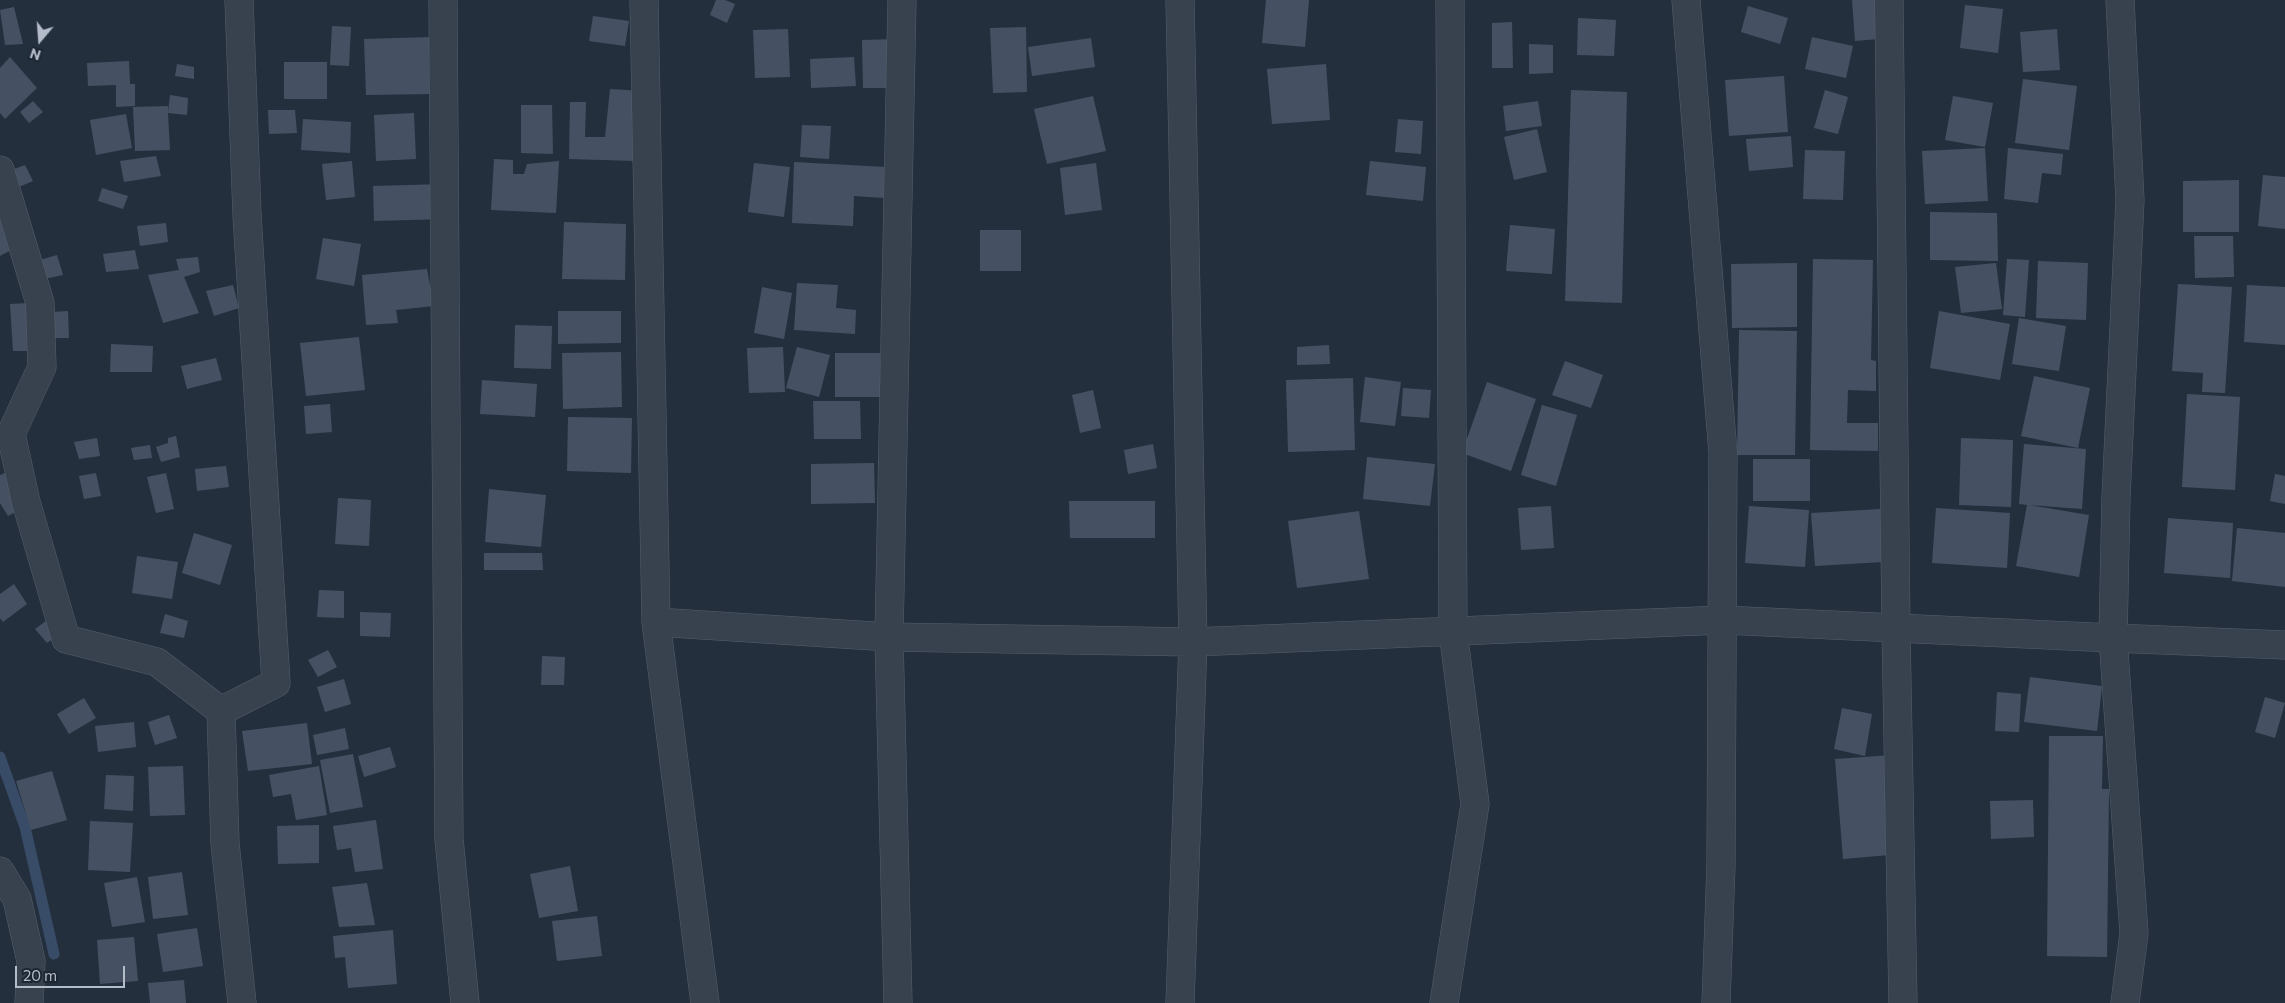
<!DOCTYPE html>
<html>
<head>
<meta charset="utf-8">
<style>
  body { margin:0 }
  #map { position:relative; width:2285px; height:1003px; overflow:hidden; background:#242f3e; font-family:Commissioner,sans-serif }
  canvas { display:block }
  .north { position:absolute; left:15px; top:15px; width:50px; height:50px; -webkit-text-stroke:4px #1d2633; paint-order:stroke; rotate:198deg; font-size:14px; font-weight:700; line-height:20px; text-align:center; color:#b4bcc9 }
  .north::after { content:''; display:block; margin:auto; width:18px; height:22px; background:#b4bcc9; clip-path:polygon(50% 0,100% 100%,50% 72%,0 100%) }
  .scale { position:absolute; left:15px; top:966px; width:110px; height:22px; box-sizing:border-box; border:2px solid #b4bcc9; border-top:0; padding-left:6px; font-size:15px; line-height:18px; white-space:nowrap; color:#b4bcc9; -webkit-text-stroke:4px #1d2633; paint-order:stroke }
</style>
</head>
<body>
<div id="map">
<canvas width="2285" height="1003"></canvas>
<div class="north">N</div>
<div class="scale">20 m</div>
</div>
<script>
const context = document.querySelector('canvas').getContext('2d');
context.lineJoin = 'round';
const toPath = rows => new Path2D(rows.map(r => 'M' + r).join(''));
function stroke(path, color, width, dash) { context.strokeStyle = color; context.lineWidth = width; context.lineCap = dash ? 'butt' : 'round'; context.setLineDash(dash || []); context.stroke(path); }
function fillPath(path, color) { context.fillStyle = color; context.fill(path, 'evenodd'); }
stroke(toPath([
  [0,757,25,827,54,954]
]), '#394c67', 11);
fillPath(toPath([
  [716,0,725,0,735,4,727,23,710,15],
  [1266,0,1309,0,1305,47,1262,43],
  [1852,0,1888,0,1891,38,1855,41],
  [1965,5,2003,9,1998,53,1960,48],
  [1748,6,1788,18,1780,44,1741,32],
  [14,7,23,44,5,45,0,10],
  [593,16,629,21,625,46,589,41],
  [1578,18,1616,20,1614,56,1577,55],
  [1512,22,1513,68,1492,68,1492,23],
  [332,26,351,27,349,66,330,65],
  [1026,27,1027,92,993,93,990,28],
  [788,29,790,77,755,78,753,30],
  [2057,29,2060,70,2023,72,2020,32],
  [433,37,433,94,366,95,364,39],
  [1812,37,1853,46,1846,78,1805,69],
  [1091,38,1095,67,1032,76,1028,47],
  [899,39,901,88,863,88,862,40],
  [1529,44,1553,45,1553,73,1529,74],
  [10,57,37,88,5,119,0,113,0,68],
  [854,57,856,86,811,88,810,59],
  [129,61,130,84,135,84,135,106,116,107,116,85,88,86,87,63],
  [284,62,327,62,327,99,284,99],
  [177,64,194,67,194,79,175,76],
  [1326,64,1330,120,1272,124,1267,69],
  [1784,76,1788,132,1729,136,1725,80],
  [2023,79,2077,86,2069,150,2015,143],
  [610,89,642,91,635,161,569,159,570,102,586,102,585,137,605,137],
  [1571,90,1627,92,1622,303,1565,301],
  [1825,90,1848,97,1838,134,1814,128],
  [170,95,188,98,187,115,168,113,170,150,135,151,133,107,168,106,168,112],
  [1093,96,1106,151,1047,164,1034,109],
  [1953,96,1993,103,1985,147,1945,140],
  [33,101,43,112,29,123,20,112],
  [1538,101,1542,126,1506,131,1503,106],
  [521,105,552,105,553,154,521,153],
  [268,110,295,110,297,133,269,134],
  [414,113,416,159,376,161,374,115],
  [126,114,132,148,96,155,90,120],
  [303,119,351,122,350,153,301,150],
  [1398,119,1423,121,1421,154,1395,152],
  [802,125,831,126,829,159,800,157],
  [1537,129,1547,172,1514,180,1504,137],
  [1791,136,1793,167,1749,171,1746,139],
  [1985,148,1988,201,1925,204,1922,151],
  [2008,148,2063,154,2061,175,2042,173,2038,203,2004,199],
  [1805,150,1845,151,1843,200,1803,199],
  [156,156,161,176,124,182,120,161],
  [494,159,513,160,513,174,524,174,527,164,559,161,556,213,491,210],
  [352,161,355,197,326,200,322,164],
  [1370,161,1426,167,1423,201,1366,195],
  [794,162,886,167,885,198,854,196,853,226,792,223],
  [754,163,790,167,784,217,748,212],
  [1096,163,1102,210,1065,215,1060,168],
  [25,165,33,181,19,187,9,171],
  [2263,175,2285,177,2285,229,2258,226],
  [2239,180,2239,232,2183,232,2183,181],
  [444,184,445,219,374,221,373,186],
  [102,188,128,196,123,209,98,201],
  [1930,212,1997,213,1998,261,1930,260],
  [0,213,13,249,0,256],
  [564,222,626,224,625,280,562,279],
  [166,223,168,242,140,246,137,226],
  [1510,225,1555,229,1552,274,1506,271],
  [980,230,1021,230,1021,271,980,271],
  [2194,236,2233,236,2234,277,2195,278],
  [323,238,361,244,354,286,316,279],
  [135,250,139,269,106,272,103,254],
  [57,255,63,275,39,280,33,262],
  [198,257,200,272,184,277,199,313,163,323,148,275,179,270,176,259],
  [1813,259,1873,260,1871,360,1876,361,1876,391,1848,390,1847,423,1878,423,1878,451,1810,450],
  [2007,259,2029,260,2025,317,2003,315],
  [2038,261,2088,263,2086,320,2036,318],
  [1797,263,1797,327,1732,328,1731,264],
  [1996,263,2002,309,1961,313,1955,267],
  [427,269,434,306,396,310,398,323,366,325,362,275],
  [797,283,838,285,836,308,856,310,855,334,794,330],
  [2178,284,2232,287,2225,393,2202,392,2203,373,2172,371],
  [233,285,239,308,214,316,206,291],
  [2247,285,2285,287,2285,345,2244,342],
  [762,287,792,293,784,339,754,333],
  [29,303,32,351,13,351,10,304],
  [68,311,69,338,53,338,52,312],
  [558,311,621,311,621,343,558,344],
  [1939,311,2010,324,2000,380,1930,368],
  [2019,318,2066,326,2059,371,2012,364],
  [515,325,552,326,551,369,514,368],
  [1739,330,1797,331,1795,455,1737,455],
  [359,337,365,390,306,396,300,343],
  [111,344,153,346,152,372,110,372],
  [1329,345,1330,364,1297,365,1297,347],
  [783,347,785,392,749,393,747,348],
  [797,347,830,355,819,397,786,388],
  [621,352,622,407,563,409,562,353],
  [835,353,880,353,881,397,835,397],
  [216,358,222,380,187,389,181,366],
  [1565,361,1603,375,1591,408,1552,395],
  [2034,376,2090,388,2078,448,2021,436],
  [1365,377,1401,382,1395,426,1360,422],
  [1353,378,1355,450,1288,452,1286,380],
  [482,380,537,384,535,417,480,414],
  [1487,382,1536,399,1511,471,1462,453],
  [1403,388,1431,390,1429,418,1401,416],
  [1093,390,1101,428,1080,433,1072,395],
  [2187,394,2240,397,2235,490,2182,487],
  [813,401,860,401,861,439,814,439],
  [330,404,332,432,306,434,304,406],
  [1542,405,1577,415,1556,486,1521,475],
  [568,417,632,418,631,473,567,471],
  [176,436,180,457,161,462,156,447,168,443,168,438],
  [97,438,100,456,79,459,74,442],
  [1961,438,2013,440,2011,507,1959,505],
  [1153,444,1157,468,1128,474,1124,450],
  [2024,444,2086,449,2082,509,2029,505,2089,515,2079,577,2016,566,2027,505,2019,504],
  [150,445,152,458,134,460,131,448],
  [1367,457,1435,464,1430,506,1363,499],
  [1753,459,1810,459,1810,501,1753,501],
  [874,463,875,503,811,504,811,464],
  [226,466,229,487,197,491,195,469],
  [5,473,25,507,8,516,0,503,0,475],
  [96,473,101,496,84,499,79,476],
  [166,473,174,509,156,513,147,477],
  [2275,474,2285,476,2285,504,2270,501],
  [489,489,546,495,541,547,485,542],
  [338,498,371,500,369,546,335,544],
  [1069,501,1155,501,1155,538,1070,538],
  [1551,506,1554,548,1521,550,1518,508],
  [1749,506,1809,510,1805,567,1745,563],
  [1936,508,2010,513,2007,568,1932,563],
  [1880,509,1883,562,1815,566,1811,513],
  [1359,511,1369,579,1297,588,1288,521],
  [2168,518,2233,523,2230,578,2164,573],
  [2237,528,2285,533,2285,587,2232,581],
  [194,533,232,545,220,585,182,573],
  [484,553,542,553,543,570,484,570],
  [137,556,178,562,172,599,132,593],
  [14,584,27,604,3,622,0,618,0,594],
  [319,590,344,591,344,618,317,617],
  [360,612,391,613,390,637,360,636],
  [165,614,188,621,184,638,160,633],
  [54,615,63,632,47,643,35,629],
  [328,650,337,667,318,677,308,660],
  [542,656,565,657,564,685,541,685],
  [2030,677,2102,686,2097,731,2024,722],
  [344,679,351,704,325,712,317,687],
  [1997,692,2021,694,2019,732,1995,731],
  [2265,697,2285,703,2275,738,2255,732],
  [84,698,96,718,69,734,57,714],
  [1842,708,1872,714,1865,756,1834,749],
  [169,715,177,738,155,745,148,722],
  [134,722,136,747,98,752,95,726],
  [307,723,312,764,248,771,242,731],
  [345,728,349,749,317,755,313,735],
  [2049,736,2103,736,2102,789,2109,789,2107,957,2047,956],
  [390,747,396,767,364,777,358,756],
  [353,754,363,807,330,813,320,760],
  [1893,755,1901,854,1843,859,1835,759],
  [183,766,185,815,150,816,148,767],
  [319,766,327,815,296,820,291,794,273,797,269,775],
  [52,771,67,820,31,830,16,781],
  [106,775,134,776,133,811,104,809],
  [2033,800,2034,837,1991,839,1990,801],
  [376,820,383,869,355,872,351,848,337,850,333,826],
  [90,821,133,823,130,872,88,870],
  [319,825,319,863,278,864,277,826],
  [570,866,578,911,539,918,530,874],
  [182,872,188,915,153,919,148,877],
  [137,877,145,922,112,927,104,883],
  [367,883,375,925,339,927,332,887],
  [597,916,602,956,557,961,552,921],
  [197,928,203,966,163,972,157,934],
  [393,930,397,984,348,988,345,957,335,958,333,936],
  [134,937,138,981,100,984,97,940],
  [184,980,186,1003,150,1003,148,983]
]), '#455162');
const street = toPath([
  [239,0,247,215,276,683,221,711,225,843,242,1003],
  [443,0,449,839,465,1003],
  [644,0,656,622,705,1003],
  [1686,0,1723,453,1721,865,1716,1003],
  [1889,0,1896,630,1903,1003],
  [0,170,40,303,42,367,11,434,26,502,66,639,157,662,221,711],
  [656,622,889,637,1193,642,1723,620,2113,638,2116,497,2130,200,2120,0],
  [0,871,17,899,31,961,29,1003],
  [898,1003,889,637,902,0],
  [1180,1003,1193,642,1180,0],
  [1444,1003,1475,804,1453,631,1450,0],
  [2125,1003,2134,933,2113,638,2285,645]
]);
stroke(street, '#565f6c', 29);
stroke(street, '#38414e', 28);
</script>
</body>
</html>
